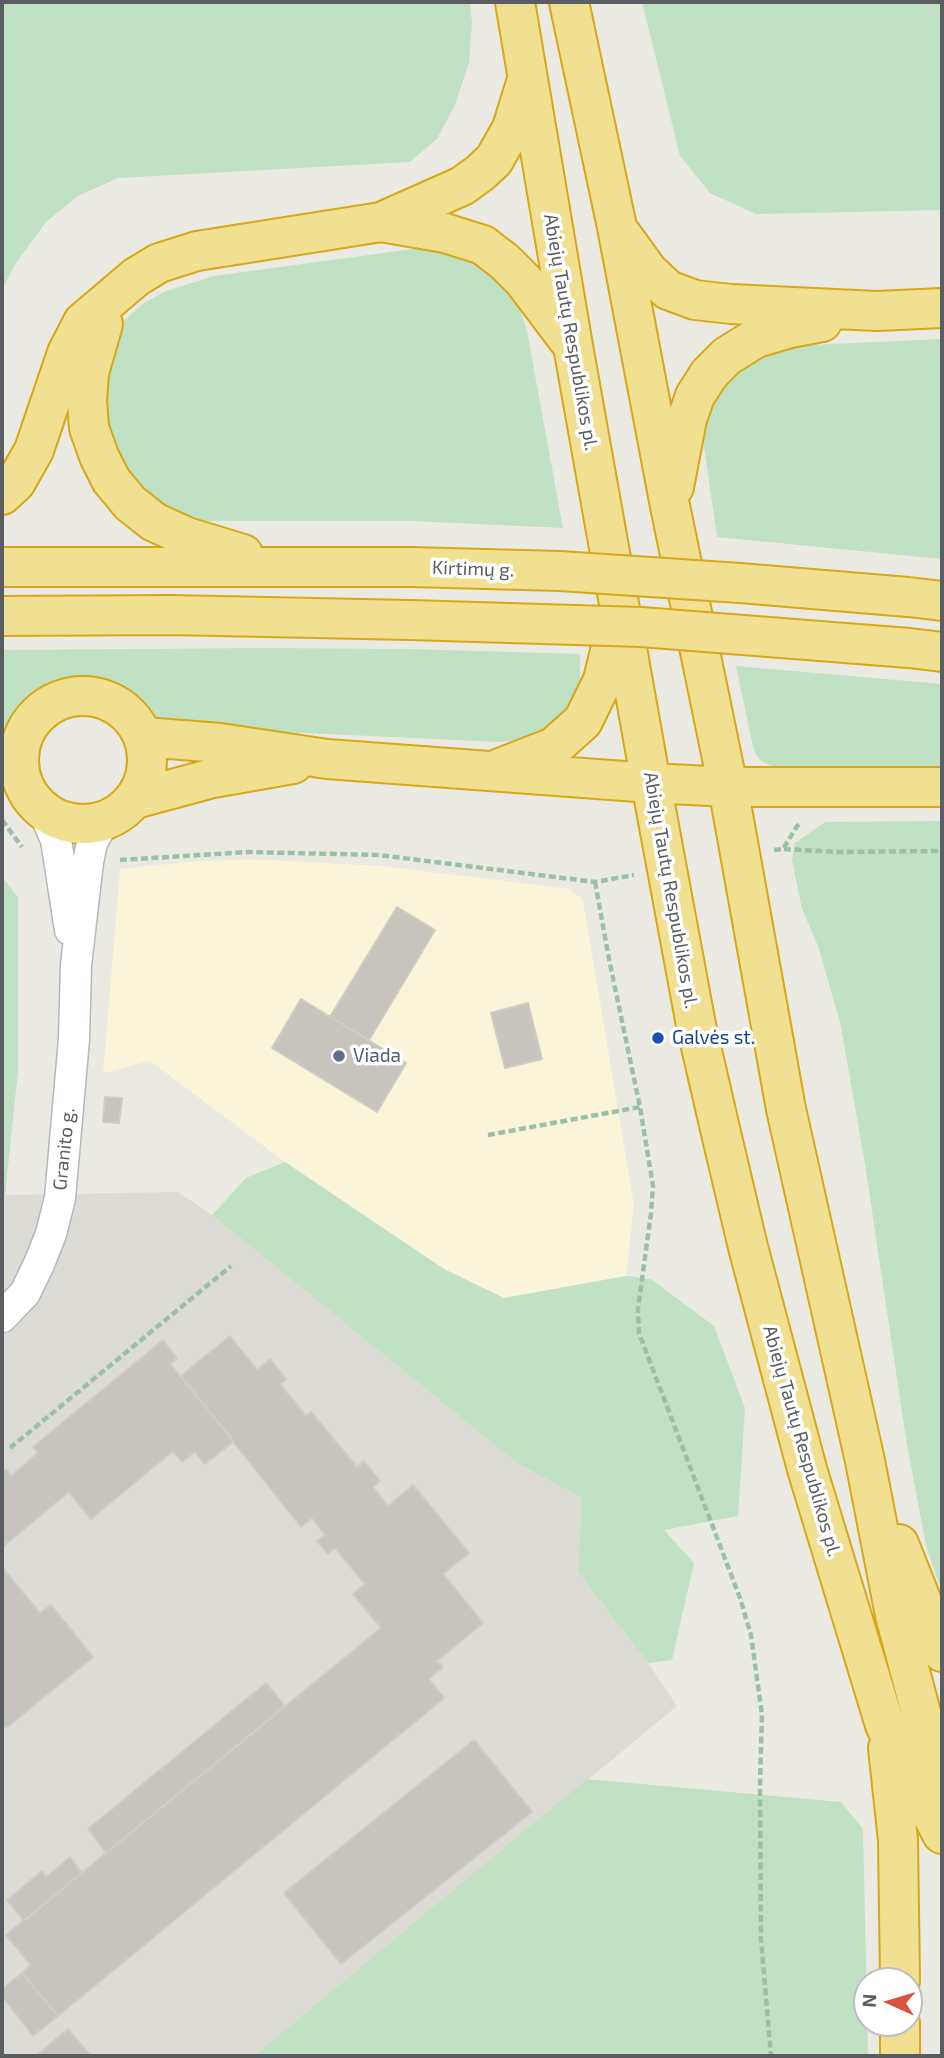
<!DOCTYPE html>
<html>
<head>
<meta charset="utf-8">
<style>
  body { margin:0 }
  #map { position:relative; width:944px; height:2058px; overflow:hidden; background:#ebeae2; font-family:"Exo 2",sans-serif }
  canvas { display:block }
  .frame { position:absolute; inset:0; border:4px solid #5a5d61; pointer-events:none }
  .north { position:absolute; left:853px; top:1967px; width:70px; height:70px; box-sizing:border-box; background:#fff; border:2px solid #bdbec0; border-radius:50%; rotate:274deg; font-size:19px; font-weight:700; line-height:28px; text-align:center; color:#5a5d61 }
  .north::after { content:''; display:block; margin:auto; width:24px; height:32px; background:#d6543d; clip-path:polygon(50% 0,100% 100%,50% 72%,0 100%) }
</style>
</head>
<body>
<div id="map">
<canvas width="944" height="2058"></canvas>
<div class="frame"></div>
<div class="north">N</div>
</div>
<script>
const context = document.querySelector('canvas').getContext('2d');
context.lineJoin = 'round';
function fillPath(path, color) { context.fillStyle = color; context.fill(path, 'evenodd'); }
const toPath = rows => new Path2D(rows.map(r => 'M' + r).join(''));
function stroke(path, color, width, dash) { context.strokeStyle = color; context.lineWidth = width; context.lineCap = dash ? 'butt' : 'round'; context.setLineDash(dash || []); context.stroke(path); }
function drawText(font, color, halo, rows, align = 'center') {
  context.font = font + ' "Exo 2",sans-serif'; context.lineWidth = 7; context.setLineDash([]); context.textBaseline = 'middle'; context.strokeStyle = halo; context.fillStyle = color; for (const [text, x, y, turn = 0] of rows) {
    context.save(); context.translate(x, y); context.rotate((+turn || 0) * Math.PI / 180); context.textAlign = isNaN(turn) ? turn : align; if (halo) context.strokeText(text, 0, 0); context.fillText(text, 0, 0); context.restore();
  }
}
fillPath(toPath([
  [248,859,383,866,570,889,583,900,634,1205,626,1276,504,1298,444,1269,285,1162,150,1061,103,1073,120,869,188,862]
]), '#faf4d8');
fillPath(toPath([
  [178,1192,212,1215,517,1463,582,1498,578,1572,648,1663,677,1706,254,2056,2,2056,2,1201,5,1195]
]), '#dddbd6');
fillPath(toPath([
  [2,2,470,2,472,23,469,63,455,105,437,139,410,162,118,178,78,196,46,222,16,263,2,289],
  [642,2,942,2,942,210,756,214,710,193,680,156],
  [435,246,470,253,512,294,520,310,527,331,563,528,413,521,207,521,187,519,165,513,125,476,99,415,112,339,124,321,142,304,166,291,214,276],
  [942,339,942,559,717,537,704,447,704,430,707,415,714,398,726,383,755,361,792,348,811,345],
  [262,648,410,649,580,654,580,683,562,719,539,738,500,742,196,728,164,722,111,688,85,682,46,690,27,707,15,727,2,726,2,650],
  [736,666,942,684,942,768,780,769,763,762,757,756,753,747],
  [942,821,942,1592,926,1546,906,1439,865,1164,840,1022,818,946,802,909,792,860,795,843,825,822],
  [2,877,18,897,18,1071,5,1195,2,1201],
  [285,1162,444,1269,504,1298,626,1276,651,1279,714,1326,745,1408,738,1516,664,1530,694,1563,672,1660,648,1663,578,1572,582,1498,517,1463,212,1215,246,1178],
  [587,1779,841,1802,863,1829,868,2056,254,2056]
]), '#c0e1c3');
const building = toPath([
  [397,907,435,930,369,1040,330,1017,397,907],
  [301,999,406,1063,377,1112,272,1048,301,999],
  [528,1003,542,1059,505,1068,491,1013,528,1003],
  [105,1097,122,1098,119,1123,103,1122,105,1097],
  [230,1336,257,1370,270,1359,286,1379,280,1384,306,1416,311,1412,357,1467,364,1461,380,1481,373,1487,388,1506,413,1485,469,1553,443,1574,483,1623,437,1661,443,1667,429,1679,444,1698,58,2016,22,1973,31,1965,6,1935,381,1628,353,1594,365,1584,335,1548,328,1554,317,1541,325,1535,312,1518,301,1527,181,1376,230,1336],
  [163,1340,177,1358,170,1364,234,1441,205,1464,195,1452,182,1462,173,1451,91,1519,69,1492,2,1547,2,1473,6,1469,11,1476,38,1453,33,1447,163,1340],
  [2,1567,40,1613,51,1605,93,1657,6,1728,2,1723,2,1567],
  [266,1683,285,1706,106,1853,88,1829,266,1683],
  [474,1740,532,1812,341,1964,284,1893,474,1740],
  [70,1857,82,1873,24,1921,7,1900,42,1871,46,1877,70,1857],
  [22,1973,58,2016,33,2036,2,1996,2,1989,22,1973],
  [68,2029,91,2056,36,2056,68,2029]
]);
fillPath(building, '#c7c4be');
stroke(building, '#cfccc1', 2);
const street = toPath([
  [44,812,56,840,70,930],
  [2,1317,25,1293,39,1264,51,1234,60,1198,74,1039,76,965,88,862,92,843,103,822]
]);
const highway = toPath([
  [515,2,573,346,651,783,696,1025,721,1133,748,1247,807,1469,885,1725,942,1834],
  [569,2,617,227,670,506,728,787,786,1109,865,1461,895,1615,942,1792],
  [381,222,445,233,483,245,505,262,524,281,570,342],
  [622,235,648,271,668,290,695,300,731,304,877,311,942,308],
  [103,324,89,373,87,401,89,428,99,456,111,480,130,503,154,522,187,537,243,554],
  [674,487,687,419,695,396,709,374,727,356,756,338,790,328,822,322],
  [2,495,16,482,34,450,67,353,83,322,136,277,159,263,197,251,381,222,462,186,480,173,494,160,512,128,526,83],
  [2,567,411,567],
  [908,597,942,601],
  [2,616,170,615,410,620],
  [909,648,942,652],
  '19 760a64 64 0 1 1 128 0a64 64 0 1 1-128 0Z',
  [144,737,220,743,327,759,651,783,728,787,942,787],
  [500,768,554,747,583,721,603,680,617,622],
  [135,799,213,778,293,764],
  [899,1544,942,1652],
  [888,1748,898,1840,900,1981],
  [900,2023,900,2056]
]);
stroke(street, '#b4b7bb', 33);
stroke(highway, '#d6a817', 42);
stroke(toPath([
  [2,820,22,847],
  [784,849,838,852,942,851],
  [774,850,783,849,797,826,800,824],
  [120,860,248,852,379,855,595,882,634,875],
  [595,882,609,959,640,1107,653,1186,651,1213,638,1309,639,1333,740,1598,751,1635,762,1715,760,1783,761,1939,771,2056],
  [488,1135,640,1107],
  [10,1448,231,1266]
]), '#9ac1a8', 4.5, [7, 3.5]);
stroke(street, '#fff', 30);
stroke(highway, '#f1e092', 38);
const highwayBridge = toPath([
  [411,567,560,571,740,583,908,597],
  [410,620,641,627,909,648]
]);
stroke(highwayBridge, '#d6a817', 42, []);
stroke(highwayBridge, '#f1e092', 38);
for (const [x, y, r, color] of [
  [658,1038,7,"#1a4fb4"],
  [339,1056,7,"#5c6f8a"]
]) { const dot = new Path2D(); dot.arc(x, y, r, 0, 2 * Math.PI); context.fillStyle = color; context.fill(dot); stroke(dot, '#fff', 2.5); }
drawText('19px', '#5a5d61', '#fff', [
  ["Abiejų Tautų Respublikos pl.",571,332,80],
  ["Kirtimų g.",473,569,2],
  ["Abiejų Tautų Respublikos pl.",671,890,80],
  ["Granito g.",64,1149,-84],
  ["Abiejų Tautų Respublikos pl.",802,1441,74]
]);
drawText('19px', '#164399', '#fff', [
  ["Galvės st.",672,1038]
], 'left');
drawText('19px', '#4e5e75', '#fff', [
  ["Viada",353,1056]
], 'left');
</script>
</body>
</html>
